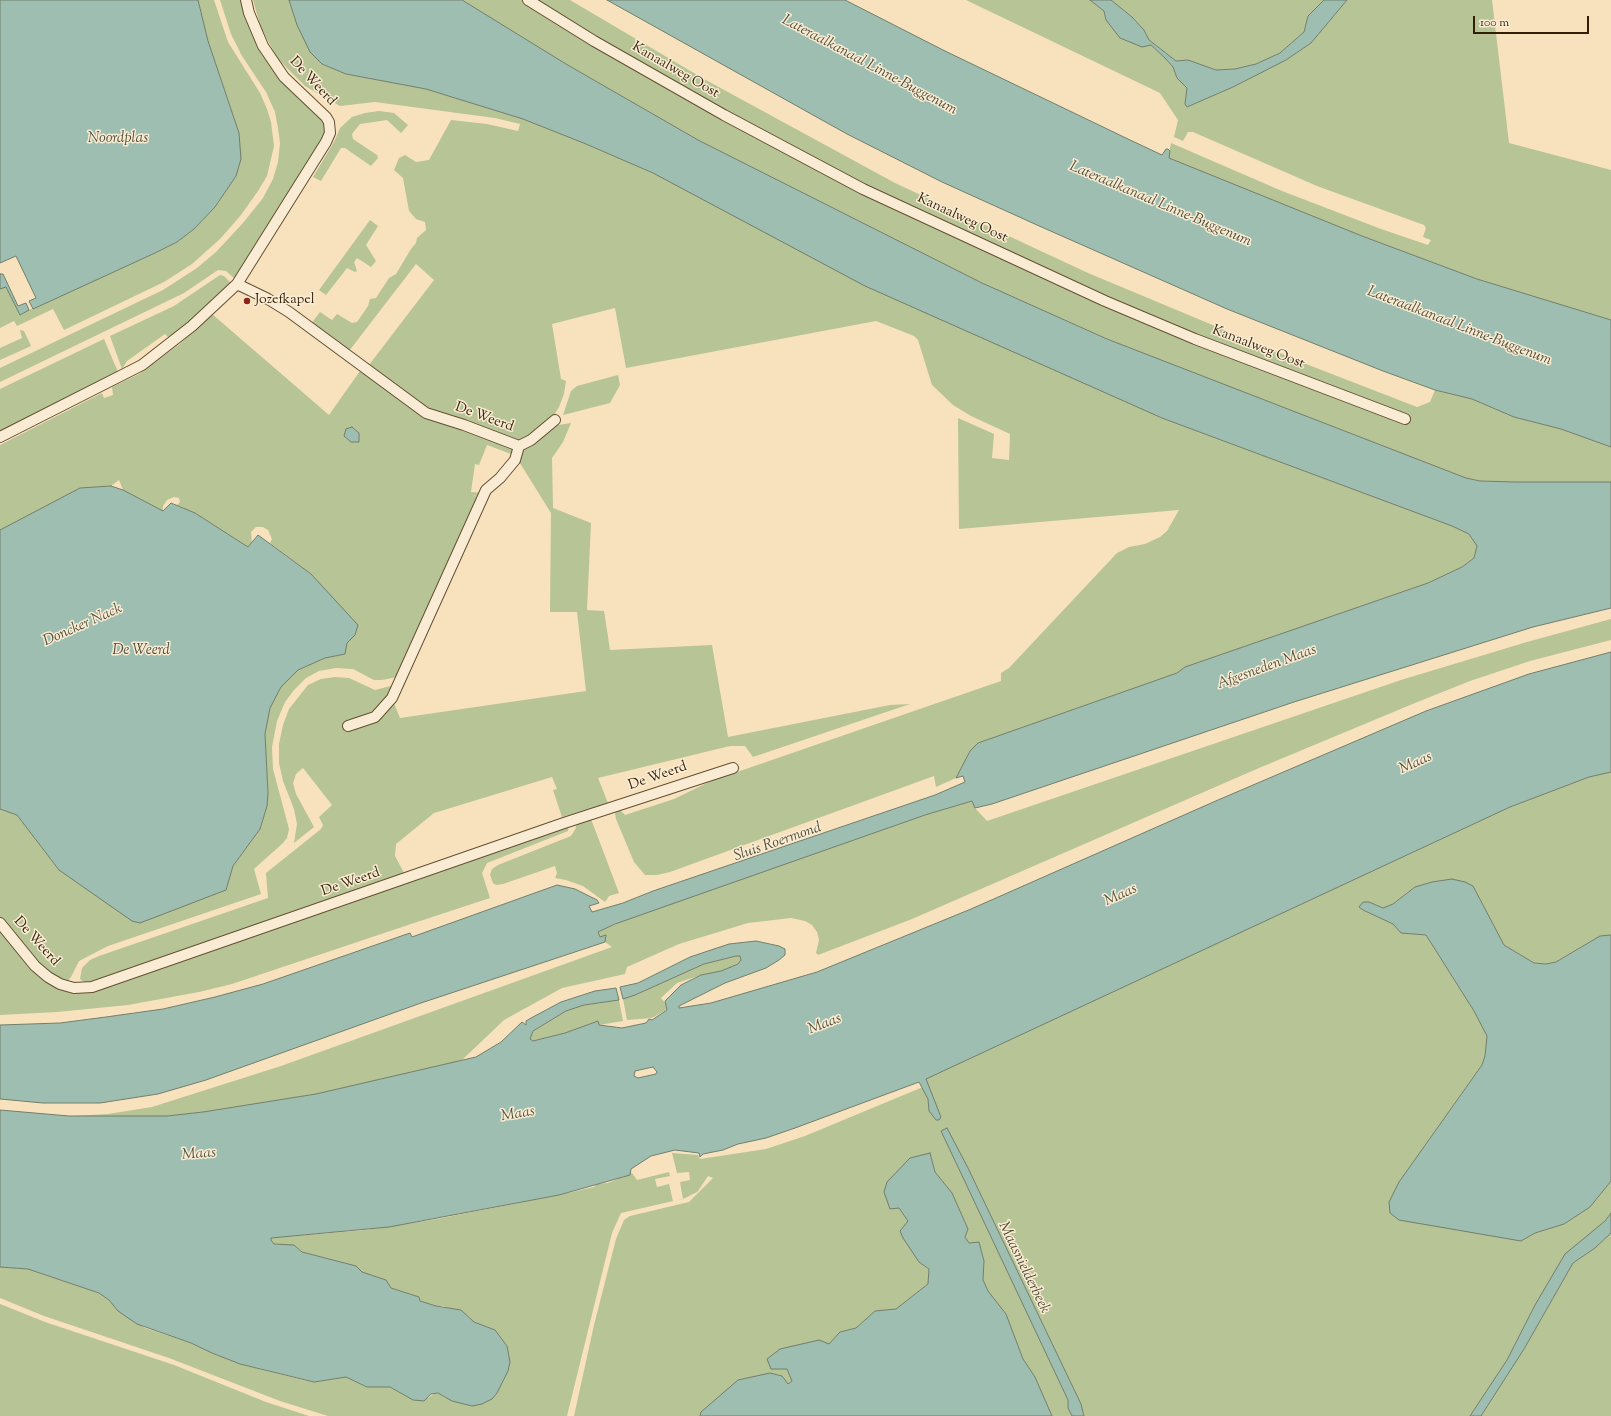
<!DOCTYPE html>
<html>
<head>
<meta charset="utf-8">
<style>
  body { margin:0 }
  #map { position:relative; width:1611px; height:1416px; overflow:hidden; background:#f7e2bd; font-family:"Sorts Mill Goudy",serif }
  canvas { display:block }
  .scale { position:absolute; left:1473px; top:16px; width:116px; height:18px; box-sizing:border-box; border:2px solid #321f05; border-top:0; padding-left:5px; font-size:12px; line-height:14px; white-space:nowrap; color:#321f05; -webkit-text-stroke:3px #faecd4; paint-order:stroke }
</style>
</head>
<body>
<div id="map">
<canvas width="1611" height="1416"></canvas>
<div class="scale">100 m</div>
</div>
<script>
const context = document.querySelector('canvas').getContext('2d');
context.lineJoin = 'round';
function fillPath(path, color) { context.fillStyle = color; context.fill(path, 'evenodd'); }
const toPath = rows => new Path2D(rows.map(r => 'M' + r).join(''));
function stroke(path, color, width, dash) { context.strokeStyle = color; context.lineWidth = width; context.lineCap = dash ? 'butt' : 'round'; context.setLineDash(dash || []); context.stroke(path); }
function drawText(font, color, halo, rows, align = 'center') {
  context.font = font + ' "Sorts Mill Goudy",serif'; context.lineWidth = 3; context.setLineDash([]); context.textBaseline = 'middle'; context.strokeStyle = halo; context.fillStyle = color; for (const [text, x, y, turn = 0] of rows) {
    context.save(); context.translate(x, y); context.rotate((+turn || 0) * Math.PI / 180); context.textAlign = isNaN(turn) ? turn : align; if (halo) context.strokeText(text, 0, 0); context.fillText(text, 0, 0); context.restore();
  }
}
fillPath(toPath([
  [198,0,214,0,228,42,260,93,267,109,271,122,274,146,267,176,258,191,241,215,220,239,192,264,164,282,64,330,53,309,17,326,14,321,0,328,0,289,6,286,20,314,155,253,177,242,194,229,215,207,236,176,239,133,208,41],
  [220,0,241,0,247,22,261,54,282,82,321,116,326,125,325,136,235,279,226,271,218,270,184,293,0,382,0,368,163,290,197,268,216,252,243,223,263,198,273,179,278,162,280,143,278,128,275,112,266,92,242,56,231,34],
  [253,0,289,0,297,25,322,64,346,74,426,89,524,119,586,144,653,173,1162,418,1452,526,1469,534,1478,546,1474,558,1462,567,1428,583,1185,667,1177,673,978,743,970,751,956,778,936,787,934,776,670,872,657,875,645,875,634,862,616,819,615,813,617,811,621,811,625,815,674,799,711,781,1001,681,1001,673,1009,668,1117,553,1129,547,1145,544,1160,537,1167,531,1179,510,959,529,958,418,994,434,992,458,1009,460,1010,434,971,416,953,405,932,385,918,340,914,336,876,321,626,368,615,308,552,324,561,379,566,381,564,394,559,407,551,420,523,442,434,413,369,365,434,280,416,264,349,351,311,324,320,312,332,320,337,314,352,323,357,322,368,306,370,299,376,298,389,278,396,274,411,249,416,243,417,238,426,230,425,222,416,219,409,211,403,178,394,170,399,158,405,155,416,162,429,160,451,120,487,124,518,131,520,124,495,118,375,102,340,106,305,86,278,59,261,28],
  [462,0,522,0,627,64,835,178,1204,340,943,224,762,132,532,0,570,0,704,79,895,183,1088,273,1306,364,1417,407,1430,402,1435,390,1472,399,1514,417,1561,429,1611,447,1611,482,1516,482,1480,481,1466,478,1107,339,982,283,698,140,566,64],
  [966,0,1090,0,1104,11,1106,20,1120,37,1147,46,1151,45,1165,58,1173,67,1177,78,1187,88,1185,104,1187,107,1233,87,1286,60,1311,43,1347,0,1492,0,1509,143,1611,170,1611,320,1477,279,1362,236,1168,158,1171,143,1282,191,1381,229,1428,245,1431,240,1423,237,1426,228,1424,225,1317,186,1193,132,1188,132,1183,141,1174,137,1178,120,1160,93],
  [1111,0,1324,0,1308,16,1304,32,1280,53,1256,64,1235,69,1216,70,1188,60,1176,61,1149,40,1144,30,1132,17],
  [379,111,394,113,408,125,401,133,387,120,360,124,352,134,353,139,377,155,378,158,371,166,345,148,341,148,321,181,313,177,334,142,340,128,352,117,365,113],
  [370,220,378,226,366,245,376,261,371,267,357,258,354,262,357,271,355,272,347,268,326,295,319,290],
  [220,275,224,276,230,282,230,284,173,336,169,338,165,334,127,361,122,369,110,336,174,306],
  [212,314,329,415,360,371,362,370,424,416,515,450,514,455,487,445,479,465,475,464,471,492,483,493,481,498,471,494,479,498,402,676,382,680,374,680,353,669,336,668,319,671,306,678,294,690,285,702,277,721,272,747,273,769,289,829,287,838,283,843,254,869,261,894,108,946,79,961,71,977,67,982,58,978,38,963,0,917,0,809,17,815,59,870,225,890,233,866,260,829,267,806,268,793,265,734,270,708,281,687,298,670,325,658,345,654,347,643,355,635,311,574,270,543,272,539,268,530,263,527,256,527,251,532,252,543,248,547,195,513,177,505,180,502,179,498,174,497,167,500,163,506,163,511,123,490,119,480,111,486,80,488,0,530,0,445,102,393,104,398,113,395,112,387,139,374,181,343],
  [20,330,24,331,31,346,0,360,0,348,22,338],
  [104,339,118,372,0,432,0,389],
  [618,375,620,385,610,403,563,415,571,391,577,386],
  [571,423,563,442,552,458,553,508,591,523,587,610,604,611,610,650,712,645,728,737,890,705,910,704,753,757,745,746,730,746,598,778,608,803,562,817,553,790,557,789,552,777,434,813,396,844,395,856,404,873,157,962,86,984,80,979,82,968,90,960,99,956,268,898,266,873,321,829,323,825,319,817,332,805,303,768,296,774,293,783,296,794,314,827,294,843,297,824,294,809,283,781,279,763,279,744,283,725,289,709,308,685,321,679,335,677,349,678,375,690,406,682,394,703,400,718,586,691,577,612,550,612,551,513,518,460,524,447,553,426],
  [1611,619,1611,640,1530,661,1470,681,1415,703,1259,768,912,919,818,955,816,953,819,940,817,932,812,925,805,921,791,918,748,923,679,944,627,967,625,974,562,988,504,1020,461,1061,316,1094,203,1112,167,1116,73,1116,108,1114,152,1107,281,1066,612,947,605,942,606,935,600,937,598,932,629,918,925,815,972,801,975,808,987,821,1401,680,1527,642],
  [1611,772,1611,935,1600,936,1556,962,1546,964,1534,963,1504,945,1473,886,1415,887,1393,904,1383,908,1369,902,1363,910,1393,924,1401,933,1426,935,1474,1011,1487,1036,1485,1056,1482,1065,1399,1182,1504,1237,1521,1241,1535,1233,1564,1224,1590,1207,1611,1181,1611,1213,1535,1305,1507,1360,1470,1416,1084,1416,1081,1404,968,1168,941,1131,1068,1400,1068,1408,1072,1416,1052,1416,1035,1377,1023,1359,1006,1314,988,1291,983,1280,984,1261,979,1242,969,1243,965,1237,968,1229,952,1193,935,1172,899,1208,908,1221,919,1262,929,1269,928,1284,896,1309,875,1311,856,1328,840,1332,829,1344,787,1369,792,1381,788,1384,782,1376,701,1412,700,1416,574,1416,594,1325,616,1239,624,1220,630,1216,689,1202,713,1178,708,1176,698,1191,697,1192,683,1199,682,1199,621,1213,612,1233,567,1416,328,1416,280,1401,169,1358,44,1316,0,1298,0,1267,28,1269,99,1293,109,1300,118,1311,145,1328,191,1343,212,1353,240,1364,303,1380,314,1382,346,1377,367,1387,390,1387,413,1400,428,1398,435,1393,440,1394,446,1398,501,1385,510,1362,507,1346,495,1330,474,1322,469,1317,443,1306,436,1306,420,1301,419,1297,391,1288,386,1280,362,1272,356,1266,302,1252,294,1245,274,1244,271,1240,271,1238,366,1230,437,1219,559,1195,594,1187,597,1184,608,1183,632,1173,637,1180,669,1172,670,1176,655,1179,657,1187,669,1184,673,1201,683,1199,680,1182,690,1180,689,1172,677,1173,672,1153,698,1155,700,1159,766,1149,805,1136,923,1087,928,1099,929,1111,941,1117,925,1079,1510,807,1589,777],
  [591,819,619,893,609,896,605,902,583,886,566,880,555,878,557,873,555,866,503,884,496,885,493,883,490,875,492,869,498,865,571,836,576,828,575,821],
  [569,823,568,831,487,863,482,873,490,898,408,925,232,984,199,992,128,1005,57,1012,0,1015,0,928,41,977,99,990],
  [736,956,740,956,741,960,738,964,721,971,701,975,677,983,661,998,666,1004,666,1010,652,1018,627,1020,623,999,635,995,704,964],
  [619,1000,623,1021,599,1025,598,1021,565,1033,533,1041,529,1038,533,1031,566,1011,584,1005],
  [1611,1233,1611,1416,1481,1416,1524,1349,1573,1263,1595,1248],
  [0,1304,45,1322,174,1365,266,1402,309,1416,0,1416]
]), '#b7c495');
const water = toPath([
  [0,0,198,0,208,41,239,133,241,159,236,176,215,207,194,229,177,242,155,253,33,309,29,301,36,298,16,256,0,263,0,0],
  [289,0,462,0,566,64,698,140,982,283,1107,339,1466,478,1480,481,1516,482,1611,482,1611,608,1533,627,1294,702,992,804,975,808,972,801,925,815,615,924,598,932,600,937,606,935,605,942,421,1003,206,1080,158,1094,100,1103,43,1103,0,1099,0,1025,60,1023,106,1017,163,1009,215,997,263,984,410,933,412,937,557,885,575,889,597,900,599,903,589,906,592,912,623,903,653,891,935,795,965,782,963,776,956,778,970,751,978,743,1177,673,1185,667,1428,583,1462,567,1474,558,1477,546,1469,534,1452,526,1162,418,865,286,653,173,586,144,523,119,426,89,346,74,322,64,310,52,297,25,289,0],
  [607,0,845,0,945,51,1128,139,1162,155,1166,149,1168,149,1170,151,1169,158,1362,236,1477,279,1611,320,1611,447,1561,429,1514,417,1472,399,1435,390,1383,371,1227,309,1037,225,942,182,847,134,607,0],
  [1090,0,1111,0,1132,17,1144,30,1149,40,1176,61,1188,60,1216,70,1235,69,1256,64,1280,53,1304,32,1308,16,1324,0,1347,0,1311,43,1286,60,1233,87,1187,107,1185,104,1187,88,1177,78,1173,67,1165,58,1151,45,1142,47,1120,38,1106,20,1104,11,1090,0],
  [0,274,3,274,18,306,26,303,29,310,20,315,6,287,0,289,0,274],
  [352,427,359,433,359,442,351,442,344,436,346,429,352,427],
  [111,486,123,490,163,511,171,503,195,513,248,547,258,535,311,574,358,625,355,635,347,643,345,654,325,658,298,670,281,687,270,708,265,734,268,793,267,806,260,829,233,866,226,890,140,923,132,921,59,870,17,815,0,809,0,530,80,488,111,486],
  [1611,652,1611,772,1589,777,1510,807,926,1079,941,1117,939,1120,936,1120,929,1111,928,1099,919,1082,795,1128,766,1138,738,1144,723,1150,703,1154,700,1157,699,1153,675,1150,651,1156,631,1169,630,1175,559,1195,389,1227,271,1238,271,1240,274,1244,294,1245,302,1252,356,1266,362,1272,386,1280,391,1288,419,1297,420,1301,436,1306,461,1310,474,1322,495,1330,507,1346,510,1362,508,1371,497,1393,492,1399,482,1404,472,1406,452,1401,438,1393,431,1394,424,1401,413,1400,390,1387,367,1387,346,1377,314,1382,240,1364,212,1353,191,1343,137,1324,118,1311,109,1300,99,1293,28,1269,0,1267,0,1110,69,1116,167,1116,203,1112,316,1094,476,1057,501,1042,522,1022,526,1025,526,1021,531,1018,561,1002,595,991,616,988,619,1000,584,1005,566,1011,533,1031,530,1039,533,1041,565,1033,598,1021,599,1025,622,1028,646,1023,649,1019,652,1020,667,1010,665,1001,681,985,701,975,721,971,738,964,741,960,740,956,736,956,704,964,635,995,623,999,620,987,638,983,690,957,729,944,756,941,779,946,785,949,785,955,779,960,766,968,725,983,679,1006,679,1008,711,1003,817,972,971,909,1218,800,1426,711,1529,674,1611,652],
  [653,1067,657,1072,656,1074,638,1078,634,1076,635,1071,653,1067],
  [1452,879,1465,882,1473,886,1504,945,1534,963,1546,964,1556,962,1600,936,1611,935,1611,1181,1590,1207,1564,1224,1535,1233,1521,1241,1399,1220,1390,1213,1389,1202,1399,1182,1482,1065,1485,1056,1487,1036,1474,1011,1426,935,1401,933,1393,924,1363,910,1359,907,1363,902,1369,902,1383,908,1393,904,1415,887,1432,882,1452,879],
  [947,1128,968,1168,1081,1404,1084,1416,1072,1416,1068,1408,1068,1400,941,1131,947,1128],
  [930,1153,935,1172,952,1193,968,1229,965,1237,969,1243,979,1242,984,1261,983,1280,988,1291,1006,1314,1023,1359,1035,1377,1052,1416,700,1416,701,1412,738,1380,770,1373,782,1376,788,1384,792,1381,787,1369,771,1369,767,1359,780,1349,819,1340,829,1344,840,1332,856,1328,875,1311,896,1309,928,1284,929,1269,919,1262,903,1238,900,1231,908,1221,899,1208,890,1209,884,1192,887,1182,910,1158,930,1153],
  [1611,1213,1611,1233,1595,1248,1573,1263,1524,1349,1481,1416,1470,1416,1507,1360,1535,1305,1565,1254,1605,1221,1611,1213]
]);
fillPath(water, '#9dbeb0');
stroke(water, '#727e6c', 1);
const minor = toPath([
  [528,0,594,41,724,115,863,189,1105,301,1195,339,1405,419],
  [237,284,268,299,289,312,426,413,464,425,519,446],
  [0,437,142,365,192,326,237,284,326,142,330,133,329,122,326,117,284,77,263,46,249,13,246,0],
  [519,446,531,440,555,420],
  [348,726,375,717,392,698,486,490,500,478,515,460,519,446],
  [0,923,35,966,48,977,60,984,74,988,92,987,564,823,733,768]
]);
stroke(minor, '#635033', 12);
stroke(minor, '#faecd4', 10);
for (const [x, y, r, color] of [
  [247,301,4,"#8f2418"]
]) { const dot = new Path2D(); dot.arc(x, y, r, 0, 2 * Math.PI); context.fillStyle = color; context.fill(dot); stroke(dot, '#faecd4', 1.5); }
drawText('14px', '#321f05', '#faecd4', [
  ["Kanaalweg Oost",675,71,30],
  ["De Weerd",312,82,47],
  ["Kanaalweg Oost",962,219,25],
  ["Kanaalweg Oost",1258,348,21],
  ["De Weerd",484,418,20],
  ["De Weerd",658,777,-19],
  ["De Weerd",351,883,-19],
  ["De Weerd",36,942,48]
]);
drawText('14px', '#321f05', '#faecd4', [
  ["Jozefkapel",255,301]
], 'left');
drawText('italic 15px', '#524f38', '#faecd4', [
  ["Lateraalkanaal Linne-Buggenum",869,66,28],
  ["Noordplas",118,139],
  ["Lateraalkanaal Linne-Buggenum",1160,205,23],
  ["Lateraalkanaal Linne-Buggenum",1459,327,21],
  ["Doncker Nack",83,626,-24],
  ["De Weerd",141,651],
  ["Afgesneden Maas",1267,668,-20],
  ["Maas",1416,764,-24],
  ["Sluis Roermond",778,843,-19],
  ["Maas",1121,896,-24],
  ["Maas",825,1025,-21],
  ["Maas",518,1115,-9],
  ["Maas",199,1155,-4],
  ["Maasnielderbeek",1023,1268,64]
]);
</script>
</body>
</html>
